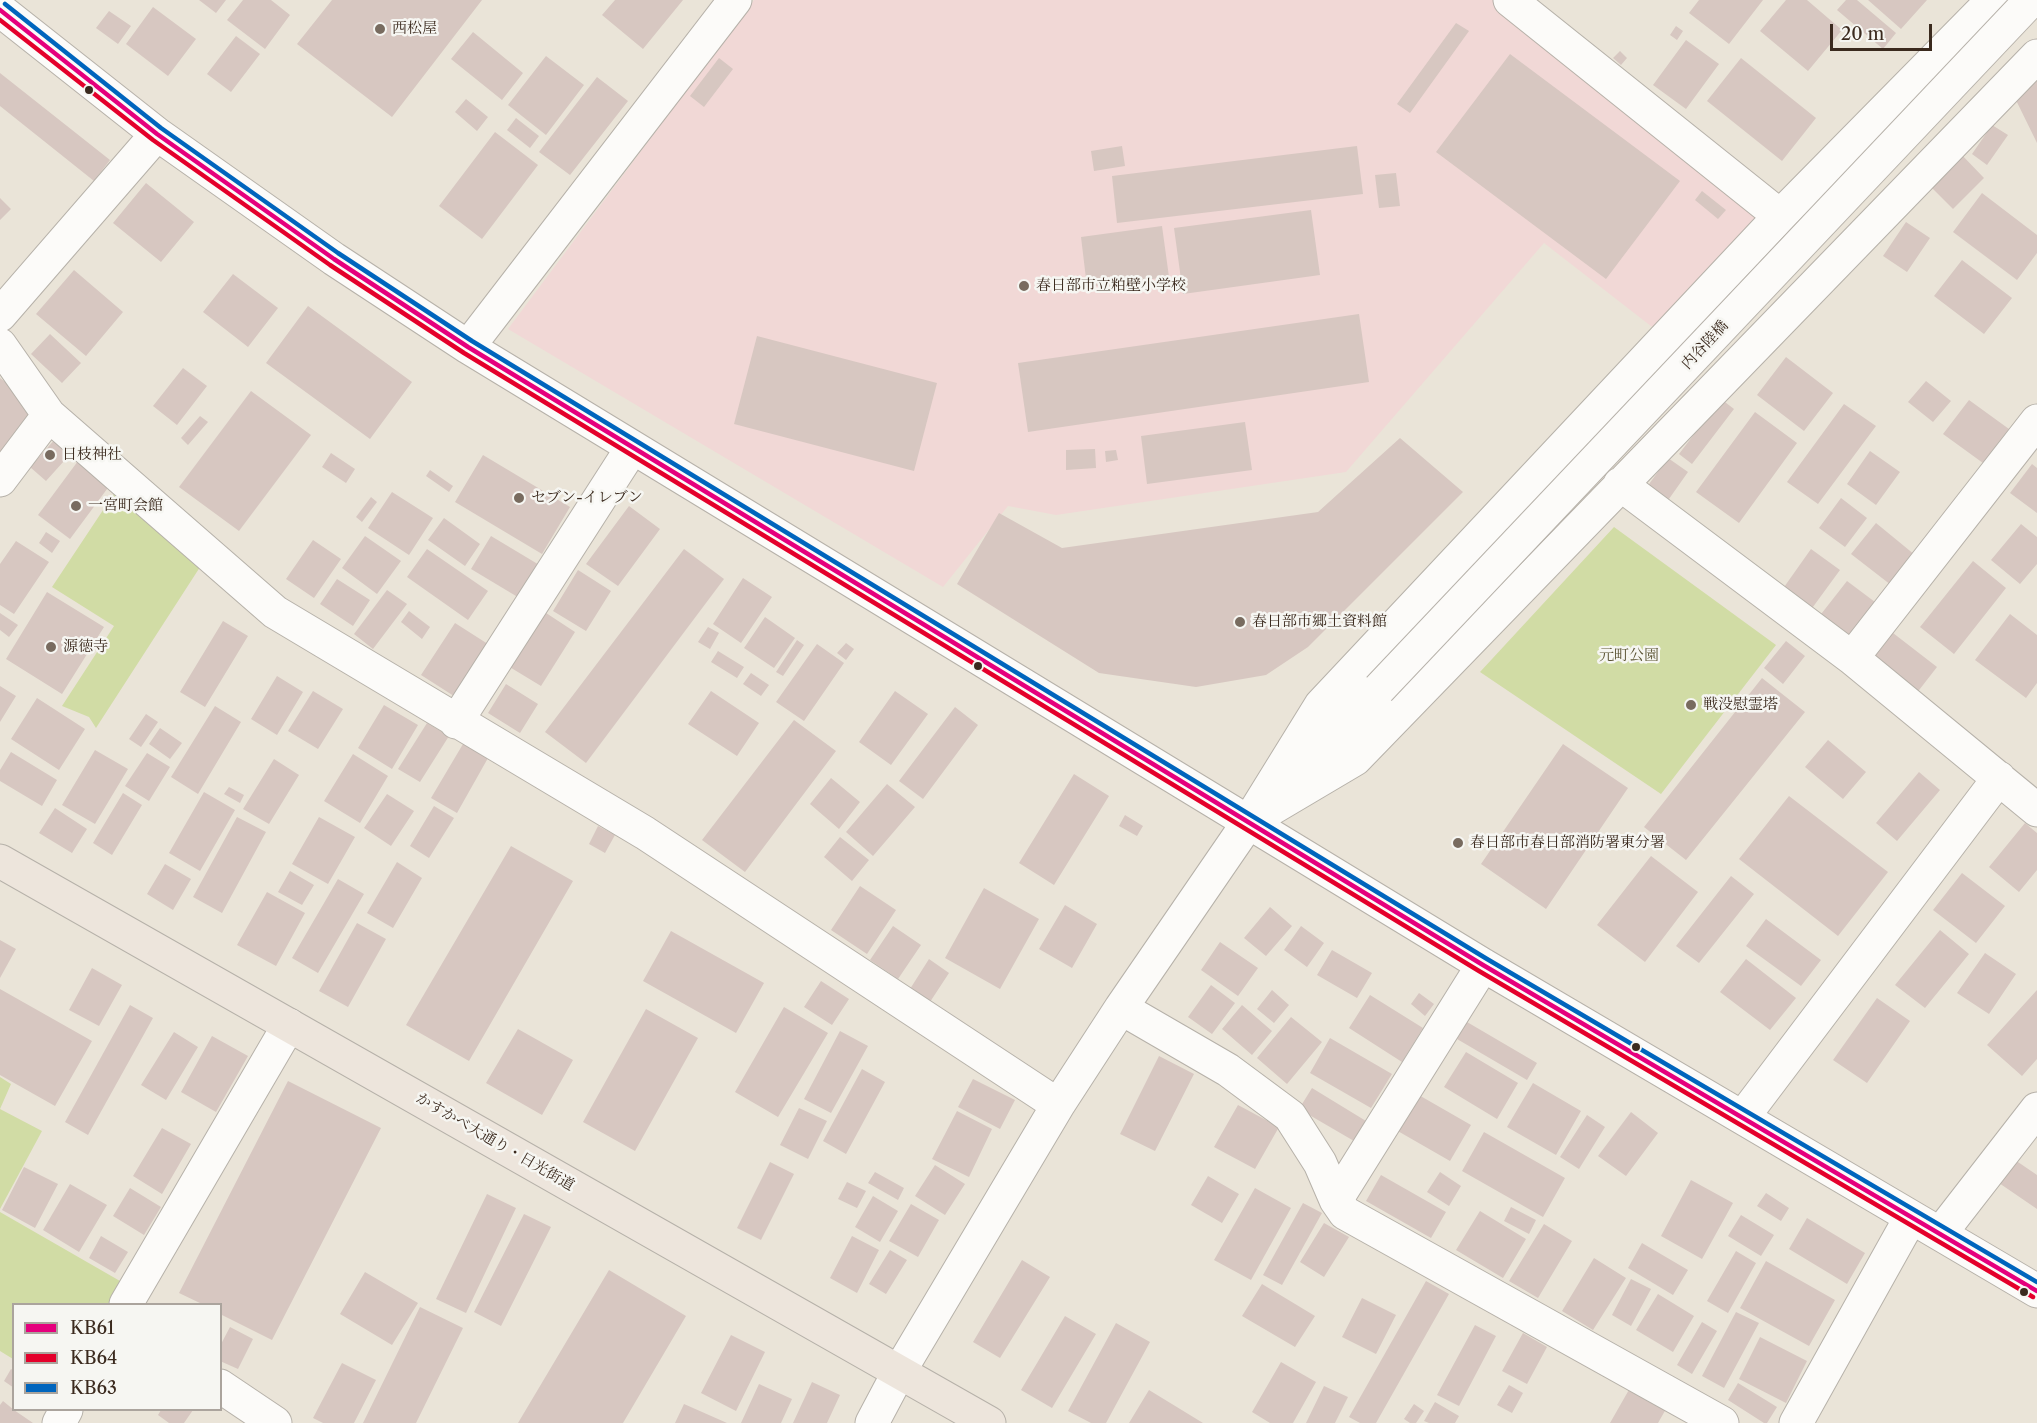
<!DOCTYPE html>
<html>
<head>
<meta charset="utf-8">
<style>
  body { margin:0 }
  #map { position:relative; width:2037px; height:1423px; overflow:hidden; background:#eae4d8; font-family:"Libre Caslon Text",serif }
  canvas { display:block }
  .legend { position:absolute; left:12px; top:1303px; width:210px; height:108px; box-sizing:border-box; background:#f6f6f2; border:2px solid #aba49d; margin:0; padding:8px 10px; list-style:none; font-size:18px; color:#3b2a1e }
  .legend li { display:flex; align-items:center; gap:12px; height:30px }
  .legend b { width:30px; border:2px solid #aba49d }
  .scale { position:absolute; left:1830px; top:24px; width:102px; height:27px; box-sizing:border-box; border:3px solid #3b2a1e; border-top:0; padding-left:8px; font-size:18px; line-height:21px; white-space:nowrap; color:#3b2a1e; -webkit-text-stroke:4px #f6f6f2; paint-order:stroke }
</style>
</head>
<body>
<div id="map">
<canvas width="2037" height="1423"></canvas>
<ul class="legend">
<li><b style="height:8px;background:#e5007d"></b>KB61</li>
<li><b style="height:8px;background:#e4002b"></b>KB64</li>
<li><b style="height:8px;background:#0065bd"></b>KB63</li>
</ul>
<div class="scale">20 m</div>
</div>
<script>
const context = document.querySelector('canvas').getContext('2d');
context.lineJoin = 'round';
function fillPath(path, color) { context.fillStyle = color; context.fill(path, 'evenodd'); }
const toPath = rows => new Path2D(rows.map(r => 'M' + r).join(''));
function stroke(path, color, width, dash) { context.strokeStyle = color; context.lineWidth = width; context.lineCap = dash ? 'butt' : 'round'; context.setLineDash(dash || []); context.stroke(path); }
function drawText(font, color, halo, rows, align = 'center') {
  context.font = font + ' "Libre Caslon Text","Noto Serif JP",serif'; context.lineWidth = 5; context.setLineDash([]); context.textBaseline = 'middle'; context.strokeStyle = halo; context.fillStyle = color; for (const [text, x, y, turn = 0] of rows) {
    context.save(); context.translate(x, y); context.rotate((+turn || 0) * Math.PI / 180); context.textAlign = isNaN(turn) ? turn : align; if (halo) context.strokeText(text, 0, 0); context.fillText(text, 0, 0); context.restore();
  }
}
fillPath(toPath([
  [754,0,1533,0,1798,212,1674,344,1544,243,1346,472,1056,515,1008,506,943,587,508,329]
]), '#f1d8d6');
fillPath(toPath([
  [117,489,202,564,96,728,89,717,62,706,114,626,52,587],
  [1614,527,1776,645,1661,794,1480,672],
  [0,1077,11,1084,0,1109,42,1131,0,1209],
  [0,1212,120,1281,108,1304,14,1304,13,1359,0,1351]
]), '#d1dca5');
fillPath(toPath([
  [199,0,226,0,216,13],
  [243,0,271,0,290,15,265,49,227,20],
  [332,0,482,0,392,117,297,44],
  [615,0,683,0,643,49,602,15],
  [1699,0,1763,0,1729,44,1689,13],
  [1786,0,1807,0,1842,30,1808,71,1760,31],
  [1846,0,1857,0,1896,33,1883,49,1837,10],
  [1868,0,1927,0,1901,29],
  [153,7,196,39,168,76,126,44],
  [109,11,131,26,118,44,96,28],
  [1456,23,1469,31,1410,113,1397,104],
  [1676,26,1683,31,1677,40,1670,35],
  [473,32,523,73,502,100,451,59],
  [236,36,260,54,231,92,207,74],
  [1686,40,1719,64,1686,109,1653,85],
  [1620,51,1627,58,1621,65,1613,58],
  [1510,54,1680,181,1606,279,1436,152],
  [546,56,584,85,546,135,508,105],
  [719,58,733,69,704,107,690,96],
  [1741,58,1816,118,1782,161,1707,101],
  [0,73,110,160,94,181,0,106],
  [597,77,628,101,570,175,539,152],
  [2037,77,2037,143,2011,90],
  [466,99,488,117,477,131,455,112],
  [516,118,539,136,530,148,507,130],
  [1992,125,2008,135,1987,165,1972,154],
  [495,132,538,165,482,239,439,206],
  [1122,146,1125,166,1094,171,1091,151],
  [1357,146,1363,194,1117,223,1112,176],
  [1959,152,1984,178,1953,209,1927,183],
  [1396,173,1400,206,1379,208,1375,175],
  [146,183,194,222,161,262,113,223],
  [1702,191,1726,210,1718,219,1695,200],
  [1982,193,2037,235,2037,253,2017,280,1953,232],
  [0,198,11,209,0,220],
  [1311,210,1320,275,1183,294,1174,228],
  [1906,222,1930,238,1907,272,1883,256],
  [1162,226,1169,277,1087,287,1081,237],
  [1962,260,2012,298,1984,334,1934,296],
  [74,270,123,312,86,356,36,314],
  [233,274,278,308,248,347,203,312],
  [308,306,412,382,370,439,266,363],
  [1359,314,1369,382,1028,432,1018,363],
  [50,334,81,363,62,383,31,354],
  [757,336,937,383,914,471,734,424],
  [1786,357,1833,393,1804,431,1757,395],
  [183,368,207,386,177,425,153,406],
  [0,378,38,407,0,457],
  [1926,381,1951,401,1933,422,1908,402],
  [251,391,311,435,239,531,179,487],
  [1721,399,1734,409,1692,464,1679,454],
  [1969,400,2009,429,1983,463,1943,434],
  [1844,404,1876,426,1818,504,1787,482],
  [1755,412,1797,443,1739,523,1696,492],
  [200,416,208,422,188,445,181,438],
  [1245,422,1252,470,1147,484,1141,436],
  [57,437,73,451,46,481,30,467],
  [1400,438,1463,492,1308,647,1266,675,1196,687,1099,673,957,584,999,513,1062,548,1318,512],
  [1095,449,1096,468,1066,470,1066,450],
  [1116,450,1118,460,1106,462,1105,451],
  [1870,451,1900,472,1876,505,1847,484],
  [331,453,355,469,346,483,322,467],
  [483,455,570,507,542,554,455,502],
  [1668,458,1688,472,1664,506,1644,491],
  [78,461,110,485,70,539,38,515],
  [2032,464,2037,468,2037,513,2010,493],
  [430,470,453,486,449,492,426,476],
  [392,492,433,518,409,555,368,528],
  [371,497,377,502,362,522,356,517],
  [1841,498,1867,518,1845,547,1819,528],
  [629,506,660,529,618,586,586,564],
  [444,518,480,544,465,566,428,540],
  [1876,523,1915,555,1891,585,1851,554],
  [2021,524,2037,537,2037,564,2020,584,1991,560],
  [46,532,60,541,52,553,39,543],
  [365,536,401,561,377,594,342,568],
  [491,536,541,566,521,599,471,569],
  [313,540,341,559,314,598,286,579],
  [16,541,49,562,14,614,0,605,0,564],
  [427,549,488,591,468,620,407,577],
  [684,549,724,579,586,763,545,732],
  [1811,549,1840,570,1810,611,1782,590],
  [1973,561,2006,588,1954,654,1920,627],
  [578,570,611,591,586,631,553,611],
  [743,578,772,597,741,643,713,624],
  [337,579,370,600,353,626,320,604],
  [1847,581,1875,602,1846,640,1818,618],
  [387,590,407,604,373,649,354,634],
  [47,592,104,627,62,694,6,659],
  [409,611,430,627,422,639,401,622],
  [543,611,575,632,541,686,508,666],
  [0,613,18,625,9,637,0,630],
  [2010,614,2037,635,2037,683,2026,698,1975,660],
  [765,617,795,638,774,668,744,648],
  [223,621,248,636,205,707,180,692],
  [455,623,491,646,457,698,421,675],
  [708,627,719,633,710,649,698,642],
  [1893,633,1937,667,1916,694,1872,660],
  [797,640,804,645,783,676,776,672],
  [1786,641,1805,656,1783,684,1764,668],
  [846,643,854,649,846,660,837,653],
  [817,644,844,663,804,721,776,702],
  [718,651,744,667,737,678,711,662],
  [751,673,769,685,761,696,743,684],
  [277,676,303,692,277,735,251,719],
  [1762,678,1805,712,1686,860,1644,827],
  [506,684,538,704,520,733,488,713],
  [0,686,16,696,0,722],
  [313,691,343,709,318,749,288,731],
  [711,691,759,723,737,756,688,724],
  [895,691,928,714,891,765,859,742],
  [37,698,85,729,59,770,11,739],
  [384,705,418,725,392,769,358,748],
  [215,706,241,722,198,794,171,777],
  [955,707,978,725,923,799,899,781],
  [146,714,158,722,141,747,129,739],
  [794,720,836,751,745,872,702,840],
  [427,723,449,736,420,782,398,769],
  [160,728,182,743,170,759,149,744],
  [1828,740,1866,772,1843,799,1805,767],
  [463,744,488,758,457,813,431,798],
  [1563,744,1628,788,1546,909,1481,864],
  [95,750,128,769,95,824,62,805],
  [11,752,57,780,42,806,0,781,0,770],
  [147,753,170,767,149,801,125,786],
  [353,754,388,776,360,823,324,801],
  [274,759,299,775,269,824,243,809],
  [1919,772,1940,790,1897,841,1876,823],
  [1074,774,1109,796,1054,885,1019,863],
  [831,778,860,802,839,829,810,804],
  [887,784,915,807,873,856,846,832],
  [229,787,244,795,240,803,224,794],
  [204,792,235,810,200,871,169,853],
  [123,793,142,805,112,855,93,843],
  [387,794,414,811,391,846,364,828],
  [1789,796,1888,872,1838,936,1739,859],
  [434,806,454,818,429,858,410,846],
  [55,808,87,829,72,853,39,833],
  [1125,815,1143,826,1137,836,1119,826],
  [237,817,266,832,222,913,193,897],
  [319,817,355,837,328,884,292,864],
  [2025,823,2037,833,2037,870,2019,892,1989,867],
  [598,826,615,835,605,853,589,844],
  [840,837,869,860,852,881,824,857],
  [511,846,573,881,469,1061,406,1025],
  [1651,856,1698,892,1645,962,1597,925],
  [397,862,422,878,393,928,367,913],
  [165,864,191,879,173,910,147,894],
  [290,871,314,885,302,905,278,892],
  [1962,873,2005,906,1976,943,1933,910],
  [1731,876,1754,894,1699,963,1676,946],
  [338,879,364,894,318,973,292,958],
  [860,886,896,910,867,954,831,930],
  [984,888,1039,919,1000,989,945,958],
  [267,892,305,913,276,966,237,945],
  [1065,905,1097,924,1072,968,1039,949],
  [1270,907,1292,926,1266,956,1244,938],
  [1766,919,1821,960,1801,986,1746,946],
  [357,923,386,939,348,1007,319,991],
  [893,926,921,945,898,979,870,960],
  [1301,926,1324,943,1307,967,1284,950],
  [1940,930,1969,954,1925,1008,1895,985],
  [671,931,764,983,736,1033,643,981],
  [0,940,16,949,0,978],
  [1220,942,1258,968,1238,996,1201,970],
  [1332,950,1372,973,1357,998,1317,975],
  [1985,953,2016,974,1989,1014,1957,993],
  [929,959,949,973,930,1002,910,989],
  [1746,959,1796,998,1770,1030,1720,992],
  [92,968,122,985,99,1026,69,1010],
  [821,981,849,999,832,1025,804,1007],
  [1211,985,1235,1003,1212,1034,1188,1017],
  [0,989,92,1041,55,1106,0,1075],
  [1272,990,1289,1005,1274,1023,1257,1009],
  [2037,990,2037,1059,2022,1076,1987,1045],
  [1419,993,1434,1004,1425,1016,1411,1004],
  [1370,995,1423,1028,1402,1062,1349,1028],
  [1877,998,1910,1021,1867,1083,1833,1060],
  [130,1005,153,1018,88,1135,65,1122],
  [1242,1005,1272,1031,1252,1055,1222,1029],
  [784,1007,828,1033,778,1117,735,1092],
  [646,1009,698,1038,635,1151,583,1122],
  [1291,1017,1322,1042,1287,1084,1257,1058],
  [1467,1022,1537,1063,1527,1080,1457,1039],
  [518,1029,573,1060,542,1115,486,1083],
  [840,1031,868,1046,831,1113,804,1099],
  [174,1032,198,1047,166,1100,141,1085],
  [212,1036,248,1056,216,1112,181,1092],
  [1330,1038,1392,1074,1371,1108,1310,1073],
  [1466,1052,1518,1083,1497,1119,1444,1087],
  [1159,1056,1194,1074,1155,1151,1120,1134],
  [862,1069,885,1082,846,1154,823,1141],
  [973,1079,1015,1100,1000,1129,958,1107],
  [288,1081,381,1128,272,1340,220,1314,220,1304,202,1304,179,1293],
  [1533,1083,1581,1111,1556,1155,1507,1127],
  [1312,1088,1366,1121,1354,1141,1299,1109],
  [1417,1094,1471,1125,1450,1161,1396,1130],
  [1238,1105,1279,1127,1255,1169,1214,1147],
  [799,1108,827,1121,808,1159,780,1145],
  [957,1111,992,1129,969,1177,932,1159],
  [1631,1112,1658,1133,1626,1176,1598,1156],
  [1587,1115,1605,1127,1579,1169,1560,1157],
  [162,1128,191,1144,162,1194,133,1176],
  [1484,1132,1565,1178,1543,1217,1462,1171],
  [2015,1160,2037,1175,2037,1209,1999,1183],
  [770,1162,794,1174,761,1240,737,1228],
  [935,1165,965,1184,945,1215,915,1196],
  [24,1167,58,1184,35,1228,2,1210],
  [875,1172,904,1188,898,1200,868,1183],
  [1440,1172,1461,1186,1449,1206,1427,1192],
  [1381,1175,1446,1212,1431,1238,1366,1201],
  [1208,1176,1239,1194,1222,1223,1191,1205],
  [1691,1180,1733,1203,1702,1259,1661,1236],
  [847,1182,866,1191,857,1208,838,1199],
  [70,1184,107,1205,79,1252,43,1230],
  [130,1188,161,1207,144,1235,113,1216],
  [1255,1188,1291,1208,1251,1280,1214,1260],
  [1766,1193,1789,1208,1781,1221,1757,1206],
  [487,1194,516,1208,466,1313,436,1299],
  [873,1196,898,1211,880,1242,855,1227],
  [1303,1203,1322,1213,1282,1285,1263,1275],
  [911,1204,939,1220,918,1257,889,1241],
  [1511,1207,1536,1220,1529,1234,1504,1221],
  [1480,1211,1526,1239,1503,1278,1456,1250],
  [524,1214,551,1227,501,1326,474,1312],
  [1741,1215,1774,1235,1761,1256,1728,1236],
  [1807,1218,1865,1253,1847,1284,1789,1249],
  [1324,1223,1349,1237,1324,1277,1300,1262],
  [1544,1224,1572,1241,1538,1298,1509,1281],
  [101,1236,128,1252,115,1273,89,1258],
  [852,1236,879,1250,857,1293,830,1278],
  [1642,1243,1688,1270,1673,1295,1628,1268],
  [890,1250,907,1260,886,1294,869,1284],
  [1736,1251,1756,1263,1728,1313,1707,1301],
  [1594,1258,1626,1278,1593,1330,1562,1311],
  [1022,1260,1050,1277,1000,1358,973,1342],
  [1766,1261,1835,1300,1809,1346,1740,1308],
  [609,1270,686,1316,623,1423,518,1423],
  [365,1272,418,1303,392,1345,340,1314],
  [1631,1279,1651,1289,1631,1326,1612,1315],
  [1426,1281,1449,1294,1376,1423,1360,1423,1349,1417],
  [1262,1284,1315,1316,1295,1347,1242,1316],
  [1658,1294,1694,1316,1673,1352,1636,1330],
  [1362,1298,1396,1315,1376,1354,1342,1337],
  [420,1307,463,1328,416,1423,363,1423],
  [1736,1312,1759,1323,1724,1388,1702,1376],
  [1065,1316,1096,1334,1052,1408,1021,1390],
  [1702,1322,1717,1331,1692,1374,1677,1365],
  [1116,1323,1150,1342,1106,1423,1091,1423,1068,1411],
  [1475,1325,1496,1336,1459,1406,1437,1395],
  [230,1327,253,1339,238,1369,220,1361,220,1346],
  [1523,1333,1547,1347,1527,1384,1502,1371],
  [731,1335,765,1352,736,1411,701,1393],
  [1760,1337,1807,1361,1786,1403,1739,1379],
  [1281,1362,1316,1382,1293,1423,1270,1423,1252,1412],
  [342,1363,376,1380,354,1423,323,1423,313,1418],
  [11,1369,14,1371,14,1388,4,1381],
  [812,1382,840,1395,827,1423,793,1423],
  [1738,1383,1777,1407,1767,1423,1764,1423,1728,1400],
  [759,1384,792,1399,781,1423,741,1423],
  [1509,1385,1523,1393,1512,1413,1497,1405],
  [1324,1386,1348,1397,1335,1423,1306,1423],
  [1630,1388,1666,1409,1658,1423,1610,1423],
  [1149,1390,1203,1423,1129,1423],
  [3,1401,14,1410,33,1423,0,1423,0,1405],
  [1435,1402,1459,1416,1455,1423,1429,1423,1424,1421],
  [684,1404,727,1423,675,1423],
  [1414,1404,1424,1411,1416,1423,1410,1423,1404,1419],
  [161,1410,193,1410,184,1423,169,1423,158,1415]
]), '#d7c7c1');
const minor = toPath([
  [1510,0,1780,216],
  [0,10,157,134,334,259,468,347,1483,965,2037,1291],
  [0,315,157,134],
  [0,345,49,415,275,612,645,833,1058,1105],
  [468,347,735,0],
  [0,480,49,415],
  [1620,484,1852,658,2037,810],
  [1852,658,2037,421],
  [456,722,632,448],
  [1290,781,1379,689],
  [1252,820,1355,759,2037,56],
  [1121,1008,1228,1070,1290,1116,1320,1163,1336,1200,1345,1213,1722,1423],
  [1743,1117,1999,778],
  [1336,1200,1483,965],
  [1940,1234,2037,1109],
  [126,1304,289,1025],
  [220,1386,275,1423],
  [59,1423,66,1410],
  [872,1423,899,1372,1058,1105,1121,1008,1248,823,1321,705,1780,216,1993,0],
  [1796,1423,1911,1217]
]);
const major = toPath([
  [0,861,989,1423]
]);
stroke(minor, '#b6b1a9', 35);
stroke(major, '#b6b1a9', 35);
stroke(minor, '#fcfbf9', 33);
stroke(major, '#ede5dc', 33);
const minorBridge = toPath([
  [1379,689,2031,0]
]);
stroke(minorBridge, '#b6b1a9', 35, []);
stroke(minorBridge, '#fcfbf9', 33);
stroke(toPath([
  [0,10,157,134,334,259,468,347,1483,965,2037,1291]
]), '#e5007d', 4.5);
stroke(toPath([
  [0,20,153,140,330,265,464,353,1479,971,2033,1297]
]), '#e4002b', 4.5);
stroke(toPath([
  [5,4,161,128,338,253,472,341,1487,959,2037,1282]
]), '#0065bd', 4.5);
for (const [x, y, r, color] of [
  [380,29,6,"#786b5f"],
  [89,90,5,"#3b2a1e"],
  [1024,286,6,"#786b5f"],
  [50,455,6,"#786b5f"],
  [519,498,6,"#786b5f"],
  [76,506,6,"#786b5f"],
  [1240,622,6,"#786b5f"],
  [51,647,6,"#786b5f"],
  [978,666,5,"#3b2a1e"],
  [1691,705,6,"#786b5f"],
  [1458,843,6,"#786b5f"],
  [1636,1047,5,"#3b2a1e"],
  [2024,1292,5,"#3b2a1e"]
]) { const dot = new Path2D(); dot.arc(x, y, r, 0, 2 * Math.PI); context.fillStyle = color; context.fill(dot); stroke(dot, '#f6f6f2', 2); }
drawText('15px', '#3b2a1e', '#f6f6f2', [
  ["西松屋",392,29],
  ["春日部市立粕壁小学校",1036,286],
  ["日枝神社",62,455],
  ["セブン-イレブン",531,498],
  ["一宮町会館",88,506],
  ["春日部市郷土資料館",1252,622],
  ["源徳寺",63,647],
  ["戦没慰霊塔",1703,705],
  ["春日部市春日部消防署東分署",1470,843]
], 'left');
drawText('15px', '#3b2a1e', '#f6f6f2', [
  ["内谷陸橋",1705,345,-47],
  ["かすかべ大通り・日光街道",495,1142,30]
]);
drawText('15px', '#5c5535', '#f6f6f2', [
  ["元町公園",1629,656]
]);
</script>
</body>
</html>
